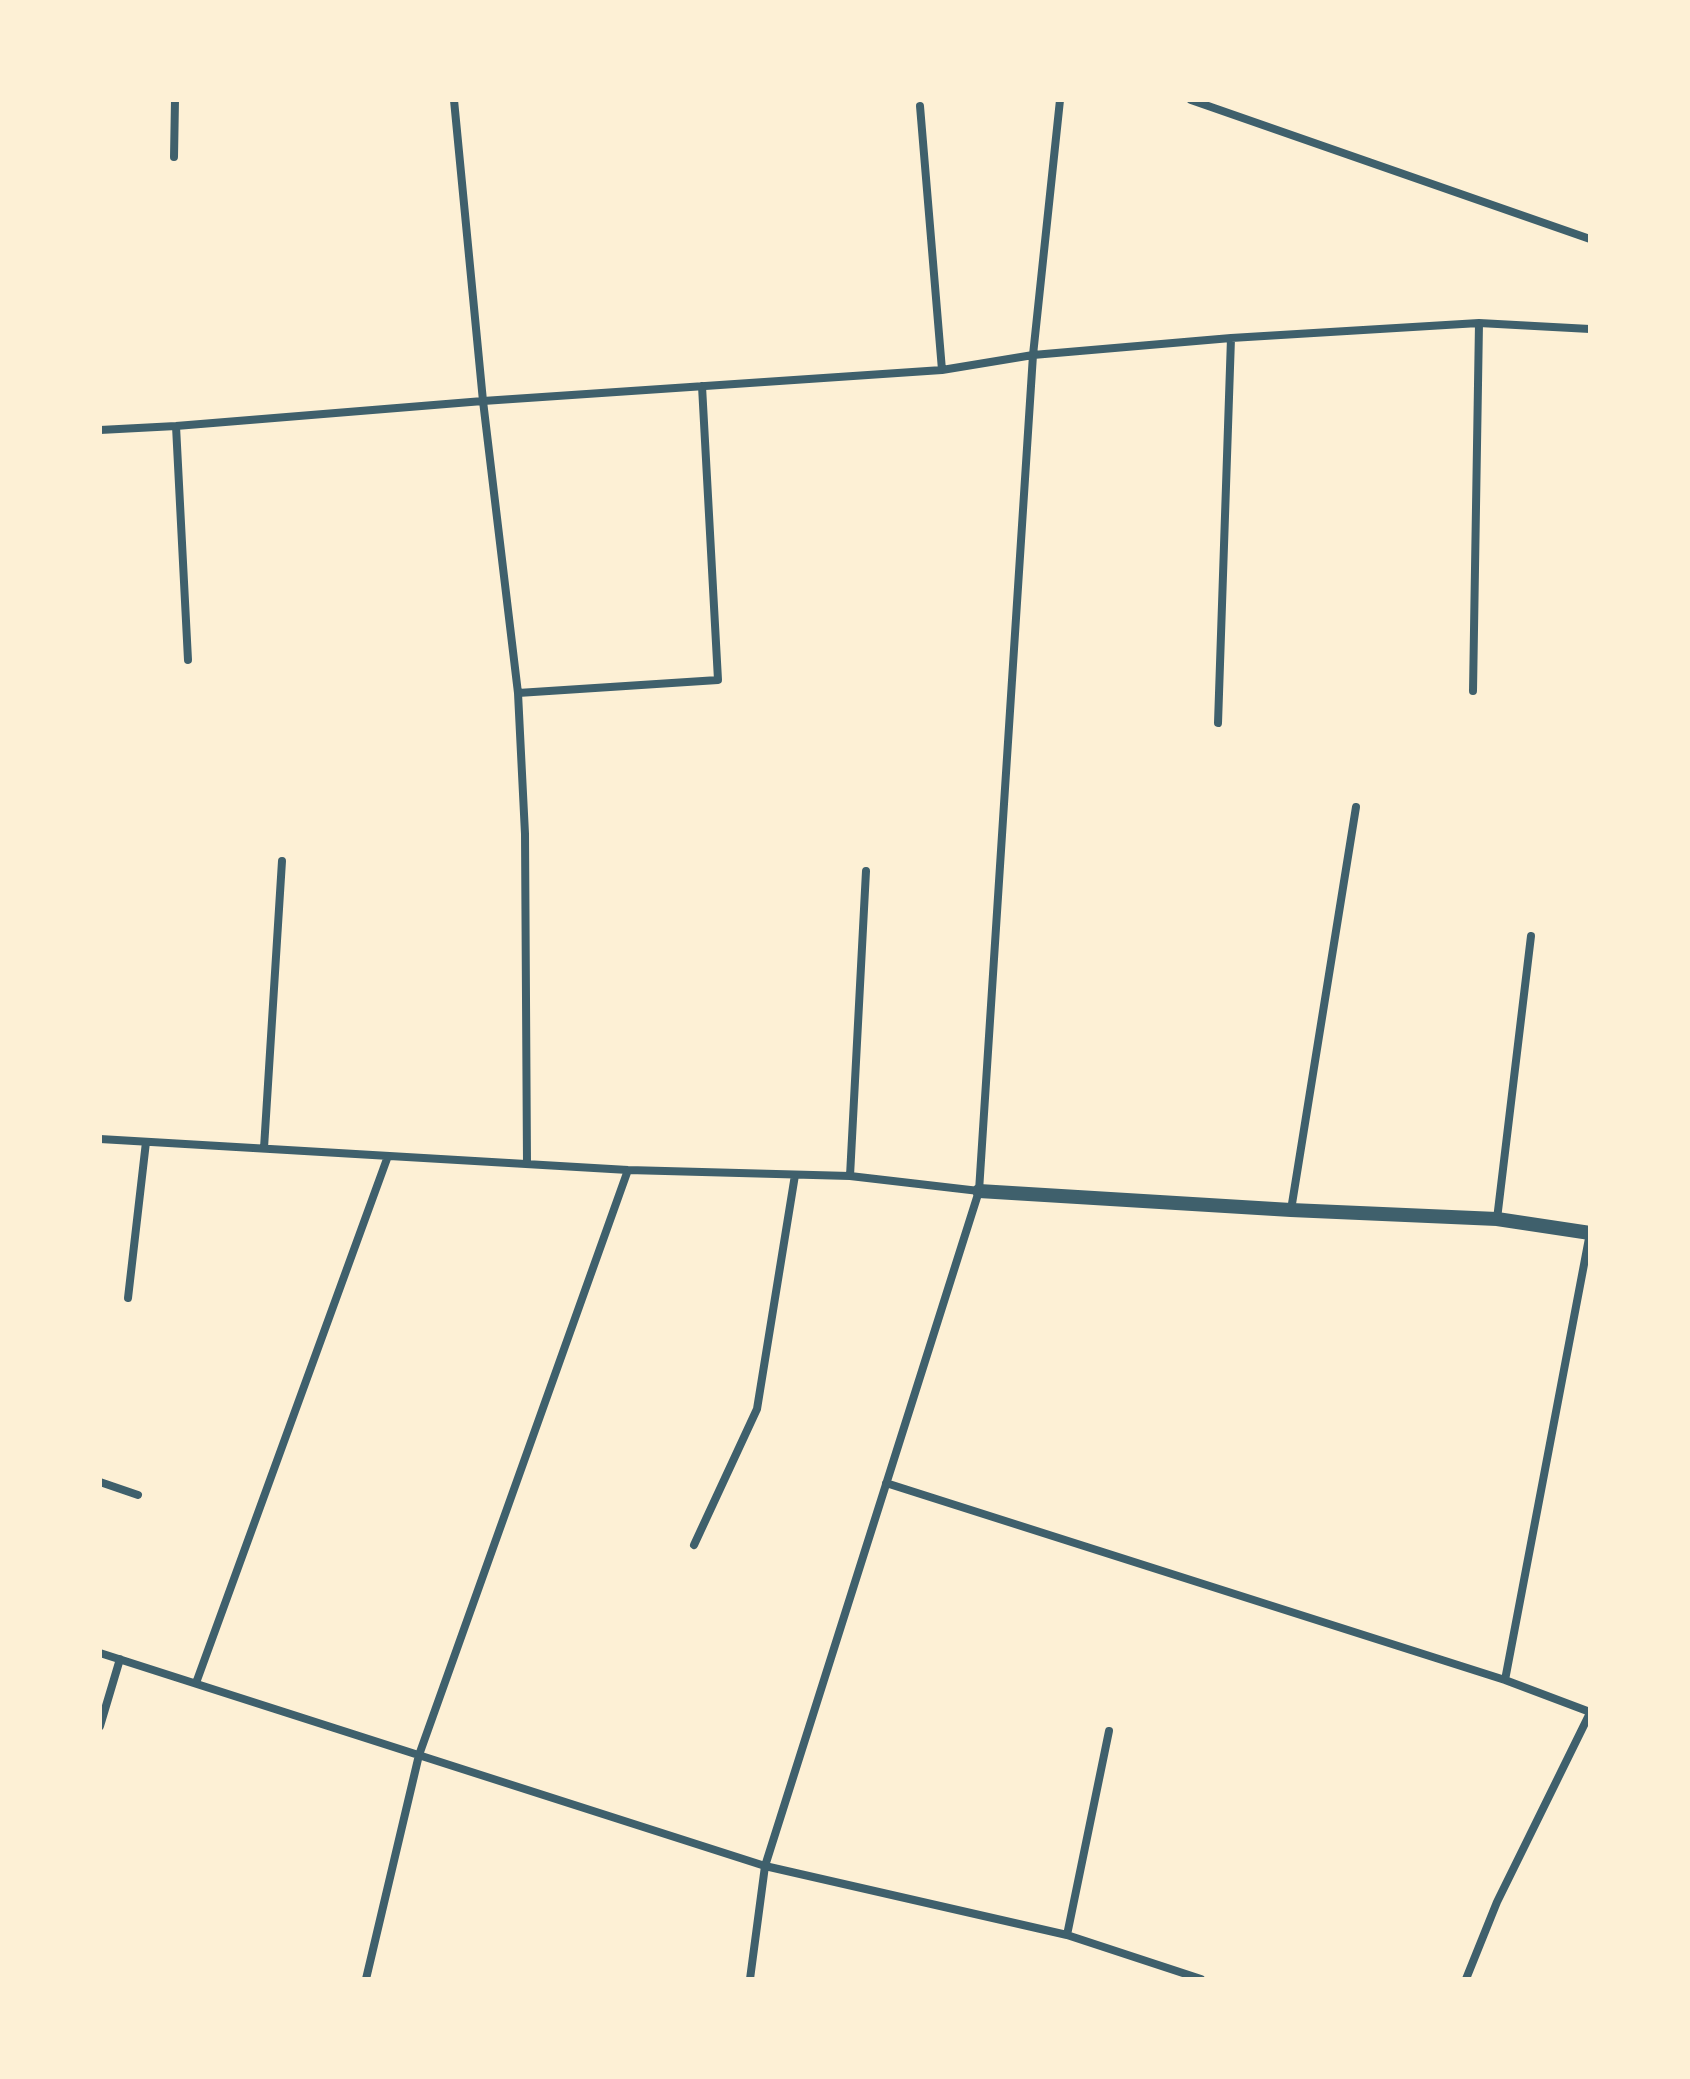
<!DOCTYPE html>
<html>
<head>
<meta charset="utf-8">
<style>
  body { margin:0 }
  #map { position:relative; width:1690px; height:2079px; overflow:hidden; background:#fdf0d5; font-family:Roboto,sans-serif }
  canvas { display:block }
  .frame { position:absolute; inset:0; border:102px solid #fdf0d5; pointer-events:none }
</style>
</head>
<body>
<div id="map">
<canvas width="1690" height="2079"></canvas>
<div class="frame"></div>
</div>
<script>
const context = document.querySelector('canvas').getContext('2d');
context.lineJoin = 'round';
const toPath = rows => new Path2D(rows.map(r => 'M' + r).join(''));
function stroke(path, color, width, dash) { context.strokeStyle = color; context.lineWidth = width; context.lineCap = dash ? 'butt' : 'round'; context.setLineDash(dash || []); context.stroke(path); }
stroke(toPath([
  [454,100,483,401,518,693,525,834,527,1164],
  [1191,100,1590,239],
  [920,106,942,370],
  [174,157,175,100],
  [176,426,188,660],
  [100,430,176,426,483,401,942,370,1033,355,1231,338,1479,323,1590,329],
  [1473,691,1479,323],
  [518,693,718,680,702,386],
  [1218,723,1231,338],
  [100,1139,628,1170,850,1176,979,1191],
  [264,1148,282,861],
  [850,1176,866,871],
  [1291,1210,1356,807],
  [1497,1219,1531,936],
  [128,1298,146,1142],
  [100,1482,138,1495],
  [886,1483,1505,1680,1590,1712],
  [694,1545,757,1409,795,1175],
  [100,1653,765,1866,1067,1935,1201,1979],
  [1505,1680,1590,1233],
  [196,1683,388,1156],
  [100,1726,120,1659],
  [1067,1935,1109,1731],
  [366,1979,419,1755,628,1170],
  [750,1979,765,1866,979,1191,1033,355,1060,100],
  [1466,1979,1497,1902,1590,1713]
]), '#3f606c', 8);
stroke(toPath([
  [979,1191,1291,1210,1497,1219,1590,1233]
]), '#3f606c', 14);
</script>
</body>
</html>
